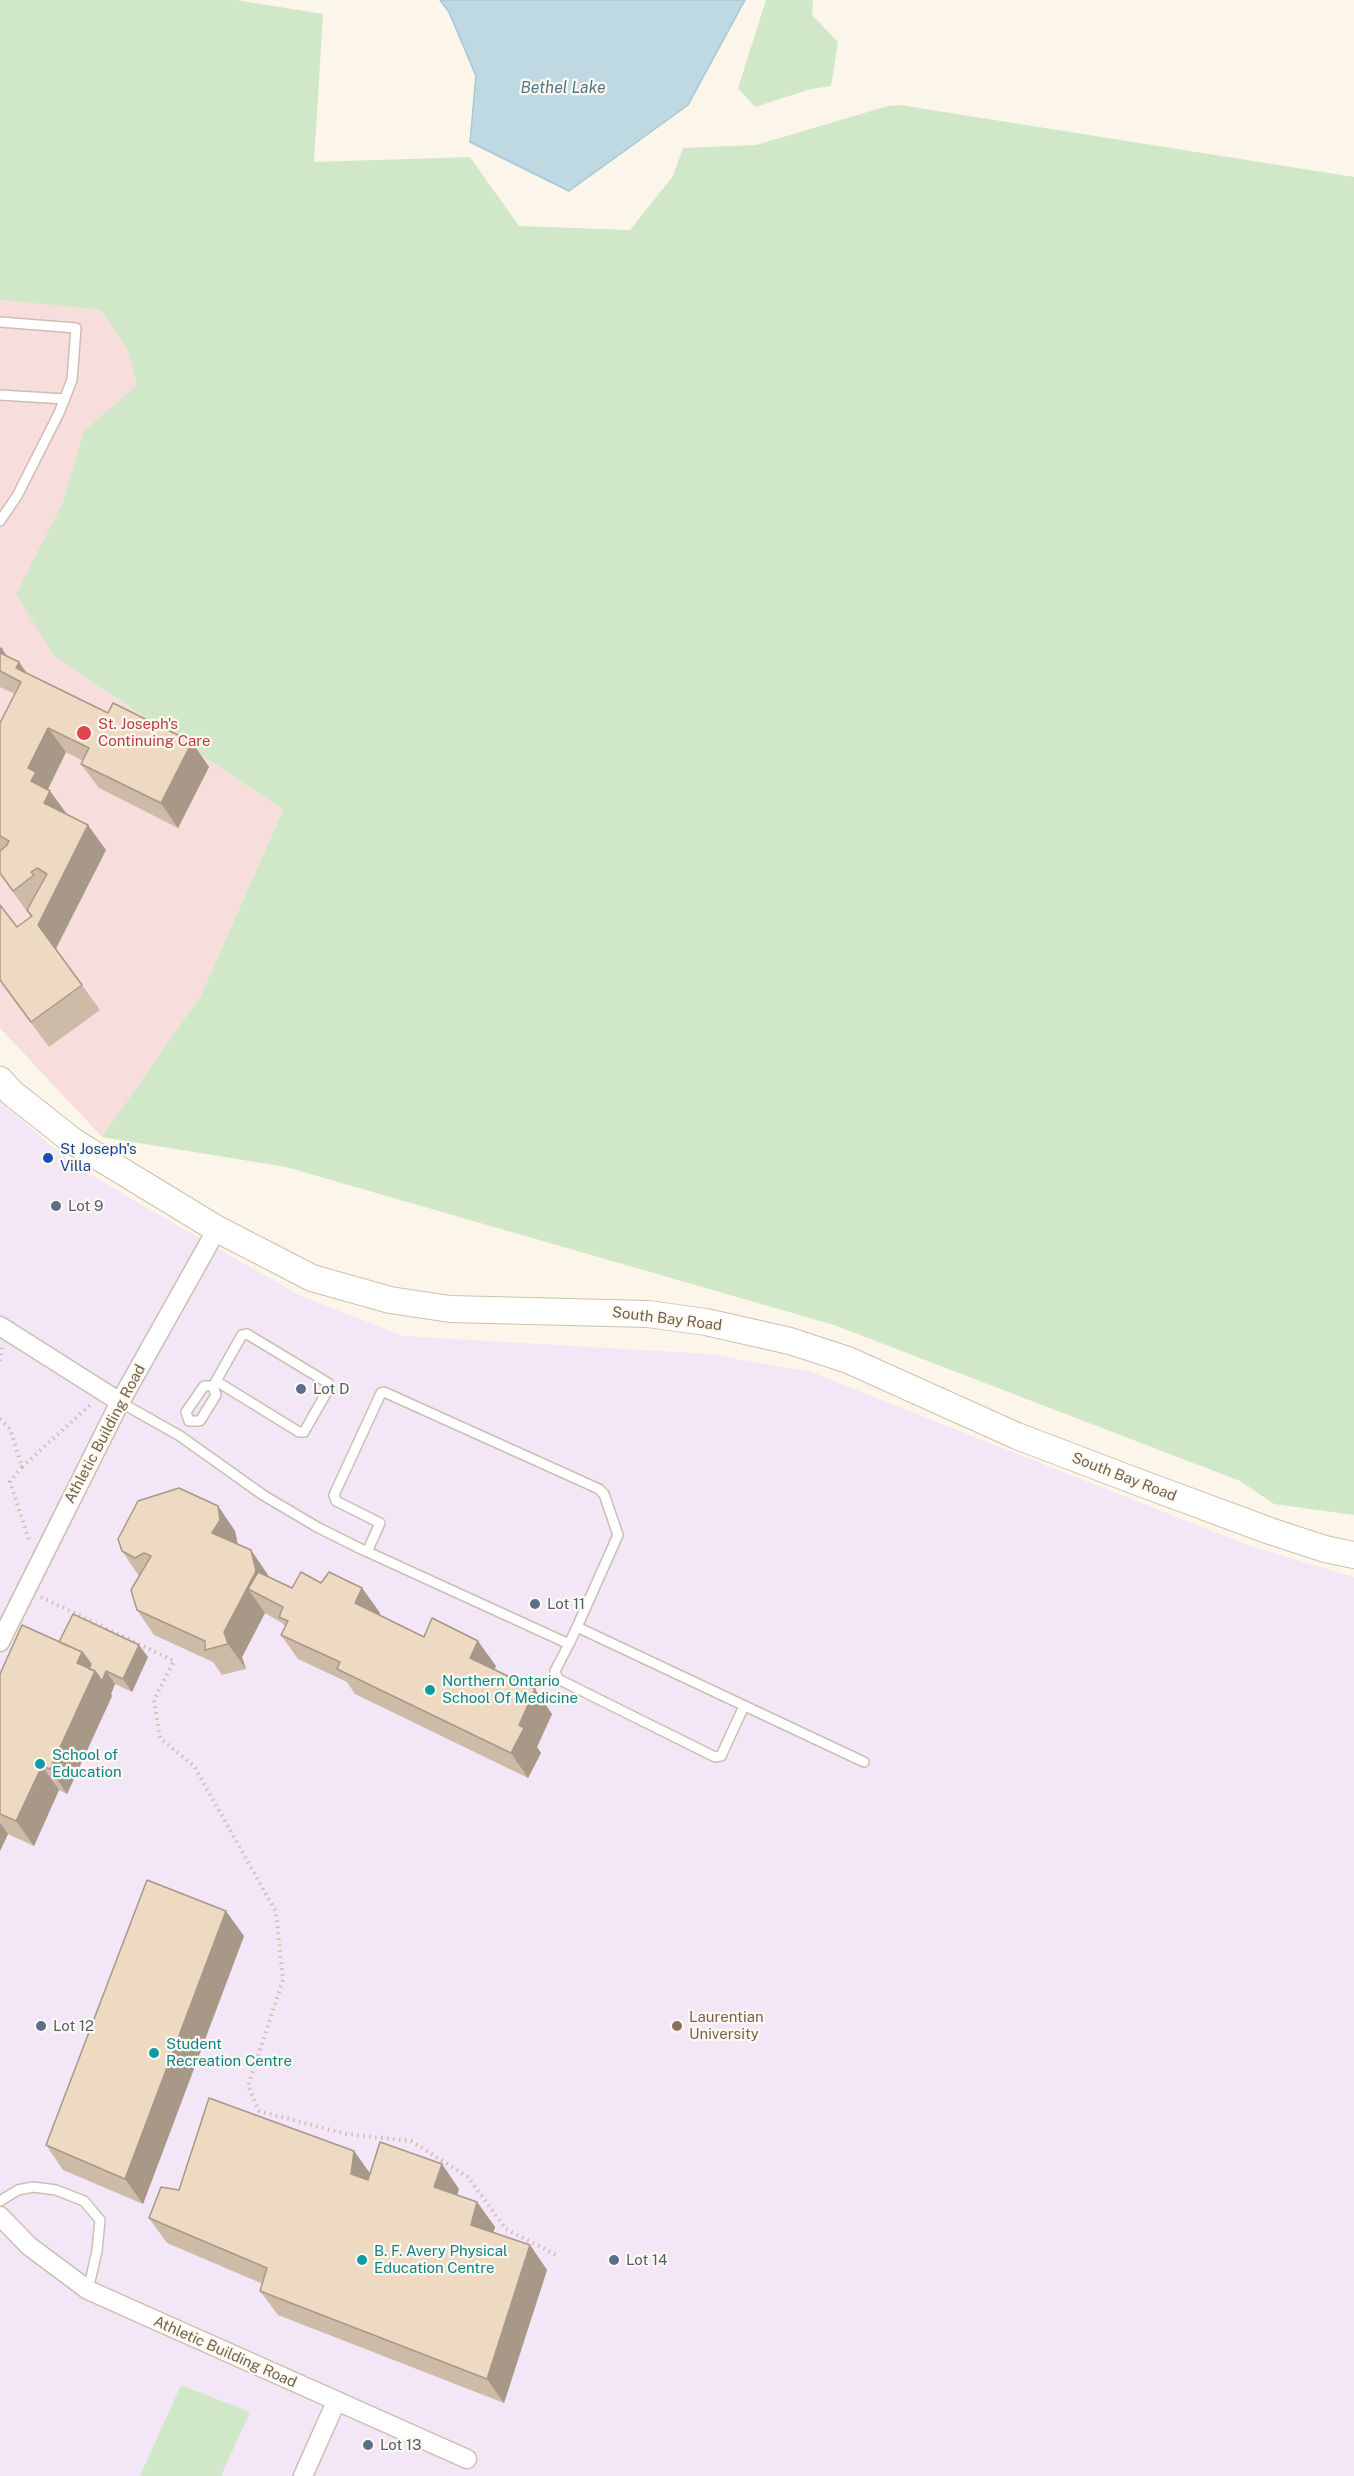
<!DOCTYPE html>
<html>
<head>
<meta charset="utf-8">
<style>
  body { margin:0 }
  canvas { display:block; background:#fbf6e9 }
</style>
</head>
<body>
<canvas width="1354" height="2476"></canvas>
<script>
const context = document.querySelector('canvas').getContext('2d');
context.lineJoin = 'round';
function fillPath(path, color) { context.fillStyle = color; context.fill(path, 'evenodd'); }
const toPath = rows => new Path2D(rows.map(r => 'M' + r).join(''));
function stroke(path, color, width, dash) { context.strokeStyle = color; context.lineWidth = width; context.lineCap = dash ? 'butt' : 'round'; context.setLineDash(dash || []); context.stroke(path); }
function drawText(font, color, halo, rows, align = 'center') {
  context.font = font + ' "Public Sans",sans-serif'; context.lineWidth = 4.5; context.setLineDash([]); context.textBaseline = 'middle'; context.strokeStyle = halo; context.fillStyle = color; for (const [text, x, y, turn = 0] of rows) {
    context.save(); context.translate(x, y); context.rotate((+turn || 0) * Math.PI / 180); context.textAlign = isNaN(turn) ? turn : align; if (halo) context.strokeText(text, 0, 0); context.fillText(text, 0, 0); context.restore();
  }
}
fillPath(toPath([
  [0,1101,71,1163,133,1200,301,1296,403,1336,709,1354,811,1372,1247,1545,1354,1577,1354,2476,0,2476]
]), '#f3e6f7');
fillPath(toPath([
  [0,300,101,310,127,348,137,386,84,431,62,504,17,594,54,656,283,810,201,995,102,1137,0,1028]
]), '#f8dddd');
fillPath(toPath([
  [0,0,236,0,323,14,314,162,470,157,519,226,630,230,673,176,683,148,756,145,888,106,900,105,1354,177,1354,1515,1274,1504,1240,1481,834,1325,286,1167,102,1137,201,995,283,810,54,656,16,594,62,504,84,431,137,385,127,348,101,310,0,300],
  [766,0,813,0,812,15,838,42,831,86,811,89,755,107,738,88],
  [181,2385,250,2412,221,2476,140,2476]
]), '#d1e8c8');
const water = toPath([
  [440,0,745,0,688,105,569,191,470,142,476,76,449,12,440,0]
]);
fillPath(water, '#bfd9e3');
stroke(water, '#a6c7d4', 1.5);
const lane = toPath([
  [0,322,76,328,72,380,59,413,17,496,0,521],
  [0,395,65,399],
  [120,1402,180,1436,263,1495,317,1527,359,1548,569,1644,577,1627,864,1762],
  [189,1421,200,1421,216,1395,213,1386,216,1381,242,1335,247,1334,328,1383,329,1388,304,1432,299,1432,216,1381],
  [189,1421,186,1412,204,1386,213,1386],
  [367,1552,380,1523,336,1501,334,1495,381,1393,384,1392,599,1489,604,1494,618,1535,577,1627],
  [569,1644,555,1671,558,1679,715,1757,721,1756,744,1706],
  [0,2201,18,2190,33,2187,56,2190,84,2201,100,2220,97,2251,88,2290]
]);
const street = toPath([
  [0,1326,120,1402],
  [0,1642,120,1402,217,1229],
  [0,2216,29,2246,88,2290,467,2459],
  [303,2476,336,2402]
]);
const secondary = toPath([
  [0,1080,12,1093,74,1142,217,1229,312,1278,390,1300,450,1309,648,1314,706,1322,790,1341,848,1360,1017,1436,1135,1481,1270,1531,1325,1549,1354,1555]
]);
stroke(lane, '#ccbfb0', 12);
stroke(street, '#ccbfb0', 21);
stroke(secondary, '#cfc0ad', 28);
stroke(toPath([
  [0,1361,2,1346],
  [0,1419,10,1429,22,1467,10,1482,30,1543],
  [22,1467,90,1405],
  [41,1597,174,1661,154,1700,160,1738,194,1766,276,1912,283,1980,248,2086,259,2111,346,2134,411,2141,468,2177,506,2229,558,2256]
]), '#d3bda6', 4, [1.5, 4.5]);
stroke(lane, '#fff', 9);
stroke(street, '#fff', 18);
stroke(secondary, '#fff', 26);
fillPath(toPath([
  [0,648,7,656,19,662,27,673,209,767,178,828,99,788,81,764,83,761,66,752,48,789,50,791,67,814,106,850,56,949,100,1010,49,1047,0,981,0,905,17,927,31,917,0,874,0,723,15,694,0,687],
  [218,1506,235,1531,238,1545,251,1550,269,1577,292,1588,321,1583,362,1588,380,1613,379,1615,424,1637,496,1666,494,1669,552,1714,537,1747,541,1753,528,1778,355,1694,347,1682,298,1659,281,1635,285,1626,282,1623,265,1613,242,1657,246,1669,222,1675,213,1662,154,1635,137,1610,139,1576,122,1551],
  [59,1642,148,1657,132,1692,115,1684,111,1694,112,1696,67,1794,59,1790,34,1846,8,1834,0,1851,0,1674],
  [244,1936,143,2204,63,2170,46,2145],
  [354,2151,370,2174,459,2189,457,2195,477,2202,495,2227,493,2232,530,2245,547,2270,504,2403,278,2315,260,2291,263,2284,167,2243,149,2218,179,2190]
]), '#cdbba8');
fillPath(toPath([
  [2,649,20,674,0,653],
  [19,662,36,687,16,668],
  [48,728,66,752,48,789,50,792,50,791,68,816,44,803,31,781,28,768],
  [192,742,209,767,178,828,161,803],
  [88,825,106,850,55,950,38,925],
  [218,1506,235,1531,238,1545,212,1533],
  [251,1550,268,1575,273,1596,248,1589,265,1613,242,1657,246,1669,228,1644,224,1632],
  [362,1588,380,1613,372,1628,355,1603],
  [478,1641,496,1666,488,1683,470,1658],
  [139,1645,148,1657,132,1692,123,1679],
  [82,1652,106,1671,115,1684,111,1694,112,1696,67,1794,50,1769,77,1663],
  [535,1689,552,1714,537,1747,541,1753,528,1778,511,1753,519,1725],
  [42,1766,59,1790,34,1846,16,1821],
  [0,1823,8,1834,0,1851],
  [226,1911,244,1936,143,2204,125,2179],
  [354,2151,372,2176,368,2198,351,2174],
  [442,2164,459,2189,451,2212,434,2187],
  [477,2202,495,2227,488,2250,471,2225],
  [530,2245,547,2270,504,2403,487,2379]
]), '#a79888');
const building = toPath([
  [0,648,2,649,0,653,19,662,16,668,108,713,113,703,192,742,161,803,81,764,89,748,48,728,28,768,36,772,31,781,50,791,44,803,88,825,38,925,82,985,31,1022,0,980,0,905,17,927,32,916,27,910,47,874,37,868,31,872,34,875,13,891,0,873,0,851,6,846,9,841,0,836,0,723,21,682,0,671,0,648],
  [179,1488,218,1506,220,1520,212,1533,251,1550,256,1571,224,1632,228,1644,205,1650,205,1641,137,1610,131,1590,151,1556,144,1553,135,1558,122,1551,118,1539,138,1501,179,1488],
  [258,1572,292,1588,301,1572,321,1583,329,1572,362,1588,355,1603,424,1637,432,1618,478,1641,470,1658,535,1689,519,1725,524,1728,511,1753,337,1669,340,1662,281,1635,288,1621,279,1617,283,1607,248,1589,258,1572],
  [73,1614,139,1645,123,1679,106,1671,102,1681,95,1671,89,1669,91,1664,82,1652,59,1642,73,1614],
  [22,1625,82,1652,77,1663,95,1671,50,1769,42,1766,16,1821,0,1814,0,1674,22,1625],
  [147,1880,226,1911,125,2179,46,2145,147,1880],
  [209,2098,354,2151,351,2174,368,2180,380,2142,442,2164,434,2187,477,2202,471,2225,530,2245,487,2379,260,2291,267,2268,149,2218,161,2187,179,2190,209,2098]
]);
fillPath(building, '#eed9c3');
stroke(building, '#a79888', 1.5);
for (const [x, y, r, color] of [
  [84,733,8,"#e0444e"],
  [48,1158,6,"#1a4fb4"],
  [56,1206,6,"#5c6f8a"],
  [301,1389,6,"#5c6f8a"],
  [535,1604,6,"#5c6f8a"],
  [430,1690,6,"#0f9aa8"],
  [40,1764,6,"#0f9aa8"],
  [41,2026,6,"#5c6f8a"],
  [677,2026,6,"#8d6e63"],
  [154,2053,6,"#0f9aa8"],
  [362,2260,6,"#0f9aa8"],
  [614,2260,6,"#5c6f8a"],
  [368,2445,6,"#5c6f8a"]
]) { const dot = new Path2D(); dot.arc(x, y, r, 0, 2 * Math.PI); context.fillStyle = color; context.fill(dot); stroke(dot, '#fefaef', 2); }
drawText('15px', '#be3a42', '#fefaef', [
  ["St. Joseph's",98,724],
  ["Continuing Care",98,741]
], 'left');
drawText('15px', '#164399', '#fefaef', [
  ["St Joseph's",60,1149],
  ["Villa",60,1166]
], 'left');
drawText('15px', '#4e5e75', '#fefaef', [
  ["Lot 9",68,1206],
  ["Lot D",313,1389],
  ["Lot 11",547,1604],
  ["Lot 12",53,2026],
  ["Lot 14",626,2260],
  ["Lot 13",380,2445]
], 'left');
drawText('15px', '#73604f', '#fefaef', [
  ["South Bay Road",667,1319,7],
  ["Athletic Building Road",105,1434,-62],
  ["South Bay Road",1124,1477,21],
  ["Athletic Building Road",225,2352,24]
]);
drawText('15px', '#0d838f', '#fefaef', [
  ["Northern Ontario",442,1681],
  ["School Of Medicine",442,1698],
  ["School of",52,1755],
  ["Education",52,1772],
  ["Student",166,2044],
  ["Recreation Centre",166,2061],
  ["B. F. Avery Physical",374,2251],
  ["Education Centre",374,2268]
], 'left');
drawText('15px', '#785e54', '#fefaef', [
  ["Laurentian",689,2017],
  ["University",689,2034]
], 'left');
drawText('italic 16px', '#4d798b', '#fefaef', [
  ["Bethel Lake",563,88]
]);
</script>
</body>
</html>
